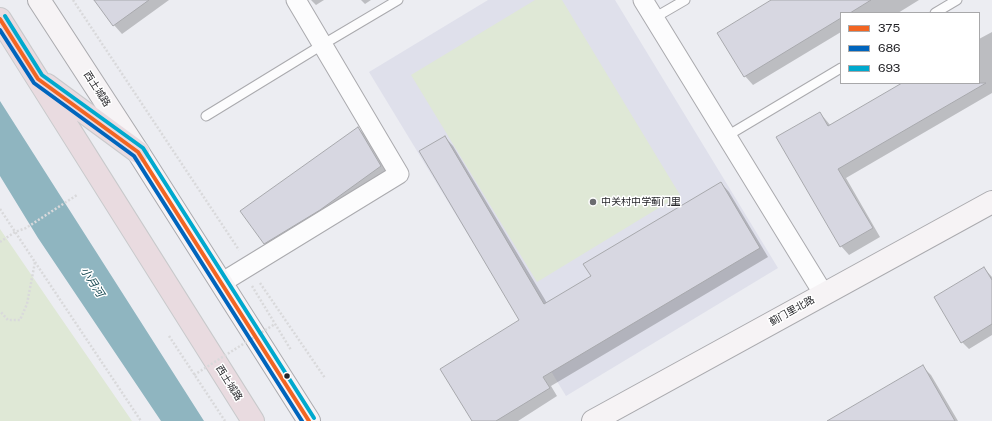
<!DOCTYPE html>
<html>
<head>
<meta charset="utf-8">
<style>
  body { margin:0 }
  #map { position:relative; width:992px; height:421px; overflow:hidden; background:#ecedf2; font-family:"Public Sans",sans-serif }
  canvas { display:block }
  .legend { position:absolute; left:840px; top:12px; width:140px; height:72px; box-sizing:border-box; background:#fff; border:1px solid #a8a8aa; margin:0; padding:5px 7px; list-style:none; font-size:12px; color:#26262a }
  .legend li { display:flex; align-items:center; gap:8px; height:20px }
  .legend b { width:20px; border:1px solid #a8a8aa }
</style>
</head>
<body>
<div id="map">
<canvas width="992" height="421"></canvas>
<ul class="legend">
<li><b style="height:5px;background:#f26522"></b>375</li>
<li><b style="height:5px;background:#0065bd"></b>686</li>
<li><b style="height:5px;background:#00a9ce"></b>693</li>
</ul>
</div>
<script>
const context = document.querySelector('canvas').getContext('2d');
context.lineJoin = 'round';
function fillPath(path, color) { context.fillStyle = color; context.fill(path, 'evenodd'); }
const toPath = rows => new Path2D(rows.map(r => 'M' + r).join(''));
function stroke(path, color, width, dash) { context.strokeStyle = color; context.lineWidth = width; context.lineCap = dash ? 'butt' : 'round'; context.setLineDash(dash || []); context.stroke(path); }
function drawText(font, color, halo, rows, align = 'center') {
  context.font = font + ' "Public Sans","Noto Sans SC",sans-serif'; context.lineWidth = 3; context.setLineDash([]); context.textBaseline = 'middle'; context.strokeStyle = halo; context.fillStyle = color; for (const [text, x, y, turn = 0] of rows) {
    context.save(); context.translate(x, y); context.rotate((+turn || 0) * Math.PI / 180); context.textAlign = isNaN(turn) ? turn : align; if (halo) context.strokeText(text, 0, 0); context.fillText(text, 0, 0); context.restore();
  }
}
fillPath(toPath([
  [488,0,615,0,778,268,566,396,369,72]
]), '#dfe0eb');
fillPath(toPath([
  [535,0,562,0,680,195,537,282,411,75],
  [0,229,54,308,132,421,0,421]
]), '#dfe8d6');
fillPath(toPath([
  [0,101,72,214,204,421,161,421,38,238,0,176]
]), '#8fb5c0');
fillPath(toPath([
  [95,0,169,0,122,34,114,25],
  [311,0,324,0,316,5],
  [361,0,371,0,365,4],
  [773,0,919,0,898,13,841,13,841,32,753,85,745,76],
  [992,32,992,93,846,178,880,237,849,255,841,246,820,113,831,126,904,83,979,83,979,39],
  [358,128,367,137,389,174,273,252,264,243],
  [445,137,453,146,547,303,592,277,721,183,729,192,768,257,551,386,557,396,518,421,473,421,521,320],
  [984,268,992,277,992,335,969,349,962,342],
  [922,366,931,375,958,421,829,421]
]), '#0003');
const building = toPath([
  [94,0,149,0,113,26,94,0],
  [771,0,871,0,850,13,841,13,841,18,744,77,717,33,771,0],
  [902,83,986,83,838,169,873,228,840,247,776,137,820,112,828,126,902,83],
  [358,127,381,166,320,210,264,244,240,211,358,127],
  [445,136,544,304,591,276,583,264,721,182,760,248,543,377,550,388,496,421,472,421,440,369,519,320,419,151,445,136],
  [984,267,992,280,992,324,961,343,934,297,984,267],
  [923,365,955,421,827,421,923,365]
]);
fillPath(building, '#d7d7e1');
stroke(building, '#a8a9ad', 1);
const lane = toPath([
  [935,13,957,0],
  [654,18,685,0],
  [206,116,322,45,398,0],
  [727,136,841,68]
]);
const street = toPath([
  [643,0,823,293],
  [221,283,399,174,296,0]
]);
const secondary = toPath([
  [39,0,138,152,309,421],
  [593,421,992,202]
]);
const highway = toPath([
  [0,19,253,421],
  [47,85,138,152]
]);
stroke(lane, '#aaaaae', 11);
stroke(street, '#aaaaae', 21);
stroke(secondary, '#aaaaae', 24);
stroke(highway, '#c8c9cb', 24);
stroke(toPath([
  [73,0,239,250],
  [0,209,35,262,27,304,20,320,8,320,0,311],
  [0,242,15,232,26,228,77,195],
  [35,262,141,421],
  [260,283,325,378],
  [252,286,291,350],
  [169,336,225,421]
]), '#d9d9db', 2.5, [2, 2]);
stroke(lane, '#fcfcfd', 9);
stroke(street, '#fcfcfd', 19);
stroke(secondary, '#f6f3f5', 22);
stroke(highway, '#e9dbe0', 22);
stroke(toPath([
  [194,375,275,324]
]), '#d9d9db', 2.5, [2, 2]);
stroke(toPath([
  [0,19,38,79,138,152,309,421]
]), '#f26522', 4);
stroke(toPath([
  [0,30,34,83,134,156,302,421]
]), '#0065bd', 4);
stroke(toPath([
  [5,16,42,75,143,148,314,418]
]), '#00a9ce', 4);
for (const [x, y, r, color] of [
  [593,202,4,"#6b6c70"],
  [287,376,3.5,"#26262a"]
]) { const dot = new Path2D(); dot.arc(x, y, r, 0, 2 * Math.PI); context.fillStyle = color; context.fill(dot); stroke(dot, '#fff', 1.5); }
drawText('10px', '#26262a', '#fff', [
  ["西土城路",97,89,57],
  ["蓟门里北路",792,311,-29],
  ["西土城路",229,383,58]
]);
drawText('10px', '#26262a', '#fff', [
  ["中关村中学蓟门里",601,202]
], 'left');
drawText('italic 11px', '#0a3e48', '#fff', [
  ["小月河",92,282,57]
]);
</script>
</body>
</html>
